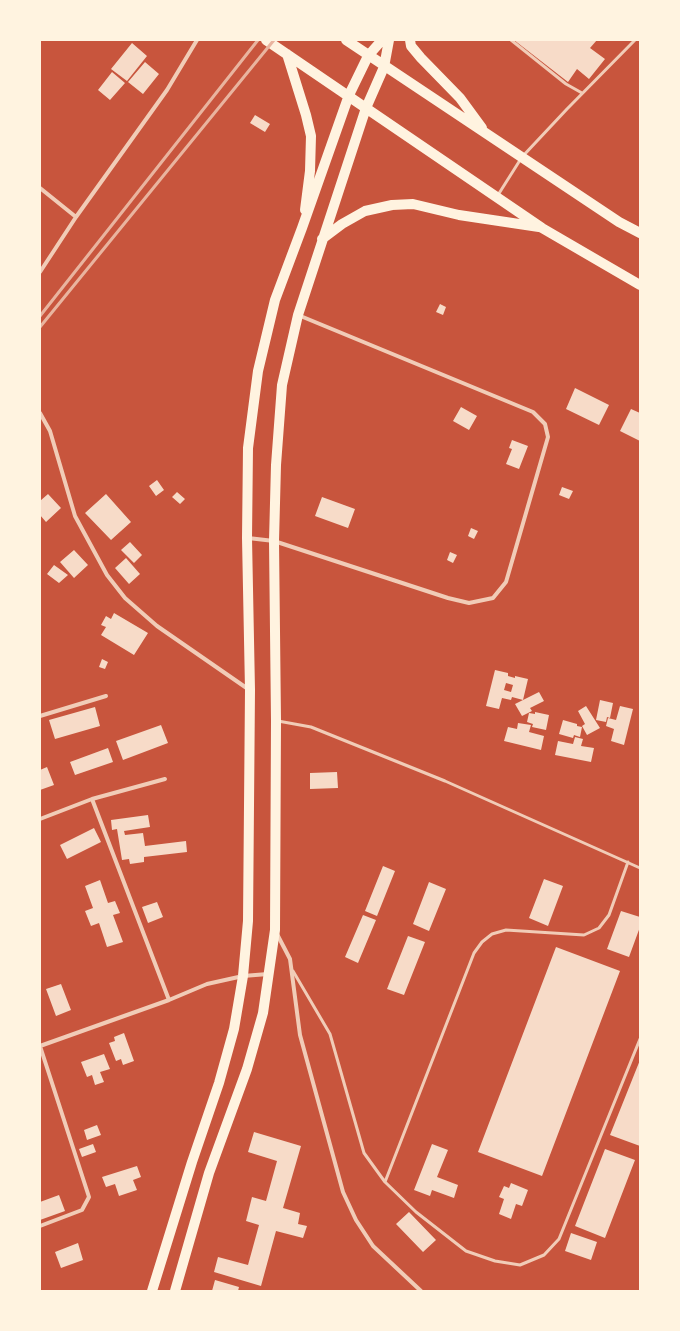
<!DOCTYPE html>
<html>
<head>
<meta charset="utf-8">
<style>
  body { margin:0 }
  #map { position:relative; width:680px; height:1331px; overflow:hidden; background:#c8553d; font-family:Helvetica,sans-serif }
  canvas { display:block }
  .frame { position:absolute; inset:0; border:41px solid #fff3e0; pointer-events:none }
</style>
</head>
<body>
<div id="map">
<canvas width="680" height="1331"></canvas>
<div class="frame"></div>
</div>
<script>
const context = document.querySelector('canvas').getContext('2d');
context.lineJoin = 'round';
function fillPath(path, color) { context.fillStyle = color; context.fill(path, 'evenodd'); }
const toPath = rows => new Path2D(rows.map(r => 'M' + r).join(''));
function stroke(path, color, width, dash) { context.strokeStyle = color; context.lineWidth = width; context.lineCap = dash ? 'butt' : 'round'; context.setLineDash(dash || []); context.stroke(path); }
fillPath(toPath([
  [514,40,597,40,590,48,605,59,589,79,577,69,568,82],
  [132,43,147,56,127,81,111,69],
  [145,62,159,74,143,94,128,82],
  [112,72,125,83,110,100,98,90],
  [255,115,270,124,265,132,250,123],
  [440,304,446,307,443,315,436,312],
  [575,388,609,405,599,425,566,409],
  [461,407,477,416,469,430,453,421],
  [631,409,640,413,640,441,620,431],
  [512,440,528,446,519,469,506,464,512,449,509,448],
  [157,480,164,490,156,496,149,486],
  [562,487,573,491,569,499,559,495],
  [177,492,185,499,180,504,172,497],
  [48,494,61,508,46,522,40,515,40,501],
  [106,494,131,522,111,540,85,513],
  [322,497,355,509,348,528,315,516],
  [471,528,478,531,474,539,468,536],
  [130,542,142,555,134,563,121,550],
  [74,550,88,565,74,578,60,562],
  [450,552,457,555,453,563,447,560],
  [126,558,140,574,129,584,115,568],
  [54,565,68,575,59,583,47,574],
  [114,613,148,633,134,655,101,635,106,627,101,625,106,616,111,619],
  [102,659,108,662,105,669,99,667],
  [495,670,508,673,508,676,515,678,515,676,528,679,523,700,512,697,511,700,502,698,499,709,486,706],
  [506,683,513,685,511,692,504,690],
  [539,692,544,701,530,708,532,711,522,716,515,704],
  [600,700,613,703,610,718,607,717,606,722,596,720],
  [586,706,600,728,587,735,582,726,585,724,578,711],
  [620,706,633,709,624,745,611,741,614,729,606,726,608,718,616,720],
  [95,707,100,726,55,739,49,720],
  [535,712,549,715,546,730,532,727,533,724,527,722,529,713,535,714],
  [563,720,577,724,577,726,582,727,580,737,574,735,573,738,559,734],
  [518,723,531,725,529,732,544,736,541,750,504,741,508,727,517,729],
  [161,725,168,743,123,760,116,741],
  [575,737,583,739,581,746,594,748,591,762,555,755,558,741,573,744],
  [108,748,113,762,75,775,70,762],
  [47,767,54,785,40,790,40,770],
  [337,772,338,788,310,789,310,773],
  [148,815,150,827,124,831,125,835,143,833,145,846,186,841,187,852,144,857,144,862,130,864,129,859,122,860,117,829,112,830,111,820],
  [94,828,101,842,67,859,60,845],
  [383,866,395,871,377,916,365,911],
  [544,879,563,886,548,926,529,918],
  [100,880,108,903,115,901,120,913,113,915,123,942,107,947,99,923,91,926,85,911,93,908,85,886],
  [429,882,446,889,429,931,413,924],
  [157,902,163,917,148,923,142,907],
  [621,911,640,917,640,927,629,957,607,949],
  [363,915,376,920,358,963,345,957],
  [408,936,425,942,404,995,387,989],
  [556,947,620,971,542,1176,478,1152],
  [61,984,71,1010,56,1016,46,989],
  [124,1033,134,1061,123,1065,121,1059,116,1061,109,1043,115,1041,114,1037],
  [104,1054,110,1069,100,1072,104,1082,95,1085,92,1075,87,1077,81,1062],
  [640,1060,640,1146,610,1135],
  [97,1125,101,1135,87,1140,84,1130],
  [254,1132,301,1146,283,1208,300,1213,298,1224,307,1226,303,1238,276,1231,261,1286,214,1272,218,1257,248,1265,259,1225,246,1221,252,1197,266,1201,277,1161,248,1152],
  [93,1144,96,1152,82,1157,79,1149],
  [432,1144,448,1150,437,1177,458,1185,454,1198,432,1190,430,1196,414,1190],
  [605,1149,635,1160,605,1238,575,1226],
  [137,1166,141,1177,133,1180,137,1190,119,1196,115,1184,106,1187,102,1177],
  [511,1183,528,1190,522,1206,516,1204,511,1219,499,1214,504,1199,499,1197,504,1186,509,1188],
  [59,1195,65,1211,40,1220,40,1202],
  [409,1212,436,1240,423,1252,396,1224],
  [571,1233,597,1242,591,1260,565,1251],
  [78,1243,83,1260,61,1268,55,1252],
  [215,1280,239,1287,238,1291,212,1291]
]), '#f7dbc8');
stroke(toPath([
  [511,40,566,84,582,93],
  [498,195,522,157,567,109,635,40],
  [278,721,311,727,445,781,640,868],
  [293,971,330,1034,364,1153,377,1171,385,1182,416,1212,466,1251,495,1261,520,1265,544,1255,559,1239,640,1039],
  [385,1182,474,953,482,942,492,934,506,930,584,935,599,928,609,915,628,862]
]), '#f1ccb7', 3);
stroke(toPath([
  [40,188,76,217],
  [40,272,76,217,167,90,197,40],
  [40,413,50,431,75,516,107,575,125,598,157,626,248,689],
  [248,538,274,541,448,598,469,603,493,598,506,582,548,437,545,424,533,412,298,315],
  [40,716,106,696],
  [92,799,169,1000],
  [40,819,92,799,165,779],
  [277,934,290,959,300,1035,343,1192,356,1220,373,1246,421,1291],
  [40,1046,169,1000,207,984,243,976,268,974],
  [40,1226,82,1210,89,1197,40,1046]
]), '#f1ccb7', 4);
stroke(toPath([
  [266,40,542,228,640,285],
  [346,40,619,222,640,233],
  [410,40,411,46,421,58,460,98,482,128],
  [287,54,306,115,311,136,310,171,305,210],
  [322,239,342,224,365,211,392,205,413,204,459,215,539,227],
  [152,1291,192,1162,219,1083,234,1029,243,976,248,921,250,690,247,538,248,448,258,371,275,300,302,228,349,95,368,56,382,40],
  [175,1291,209,1173,247,1069,263,1013,275,930,276,721,274,541,276,465,282,385,298,315,366,108,384,67,389,40]
]), '#fff3e0', 10);
stroke(toPath([
  [40,316,258,40],
  [40,327,274,40]
]), '#e9b49f', 3);
</script>
</body>
</html>
